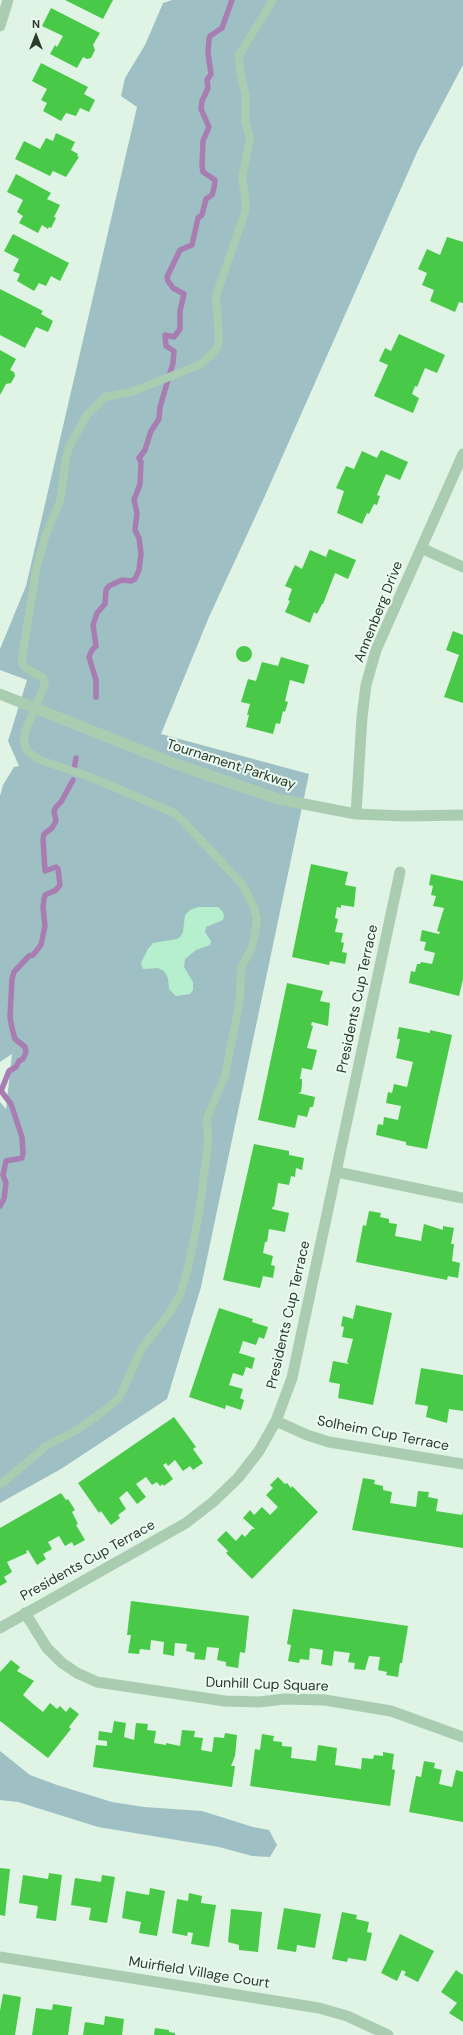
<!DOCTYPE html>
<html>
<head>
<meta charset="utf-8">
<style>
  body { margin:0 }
  #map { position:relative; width:463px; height:2035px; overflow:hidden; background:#dff4e5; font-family:"DM Sans",sans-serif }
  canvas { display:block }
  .north { position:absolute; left:16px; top:16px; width:40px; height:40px; -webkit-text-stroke:3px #ecfbf1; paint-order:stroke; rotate:0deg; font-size:11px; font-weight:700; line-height:16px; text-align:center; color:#2a3a2b }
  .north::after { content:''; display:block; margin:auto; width:14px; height:18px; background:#2a3a2b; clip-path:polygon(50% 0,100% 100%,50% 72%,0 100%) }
</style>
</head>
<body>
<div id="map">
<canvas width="463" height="2035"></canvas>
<div class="north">N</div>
</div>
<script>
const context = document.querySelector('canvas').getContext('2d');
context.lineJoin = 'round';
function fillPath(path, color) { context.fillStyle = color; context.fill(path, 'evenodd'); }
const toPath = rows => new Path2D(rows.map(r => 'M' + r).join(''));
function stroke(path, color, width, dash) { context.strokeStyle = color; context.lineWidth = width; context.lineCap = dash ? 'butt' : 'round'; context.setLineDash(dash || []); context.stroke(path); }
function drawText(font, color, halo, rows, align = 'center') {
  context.font = font + ' "DM Sans",sans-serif'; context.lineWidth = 4; context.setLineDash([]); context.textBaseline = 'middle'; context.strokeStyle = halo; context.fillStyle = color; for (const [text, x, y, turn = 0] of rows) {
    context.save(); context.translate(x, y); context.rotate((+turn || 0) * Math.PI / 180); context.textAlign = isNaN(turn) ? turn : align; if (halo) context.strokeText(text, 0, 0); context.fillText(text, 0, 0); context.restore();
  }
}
fillPath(toPath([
  [172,0,463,0,463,65,418,150,264,498,209,617,161,734,309,774,201,1287,167,1399,61,1469,0,1503,0,1102,6,1109,12,1054,0,1062,0,796,3,785,14,767,19,766,8,741,27,680,0,670,0,649,26,586,137,107,121,96,125,78,145,45,163,3],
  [0,1751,30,1775,57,1785,112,1802,144,1807,202,1811,253,1827,269,1830,277,1845,270,1857,252,1856,219,1847,98,1827,18,1802,0,1800]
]), '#9ec0c4');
fillPath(toPath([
  [198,907,218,907,223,912,224,917,223,920,206,927,205,932,211,941,210,945,196,950,185,959,184,967,193,982,193,990,190,994,176,996,169,989,168,978,164,971,158,968,143,969,141,963,148,949,153,943,177,939,180,937,183,932,185,915,190,910]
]), '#b6efcd');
stroke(toPath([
  [96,697,96,680,89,657,92,650,96,646,93,625,97,613,105,604,106,590,109,586,122,580,131,581,135,579,139,570,141,554,139,538,135,530,137,513,134,500,140,484,141,462,139,458,145,450,151,431,159,419,160,407,173,363,174,351,166,346,165,335,174,337,180,329,180,311,184,294,173,288,168,281,167,277,180,250,192,245,198,218,202,215,206,199,212,195,214,188,215,180,203,172,202,166,203,141,209,127,201,109,202,101,208,88,207,80,211,74,208,53,209,39,210,36,222,28,232,0],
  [74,769,76,758],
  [0,1206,4,1199,6,1183,3,1175,6,1161,22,1158,23,1153,22,1137,11,1104,1,1091,9,1071,16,1067,19,1061,23,1059,26,1052,25,1047,15,1039,12,1028,10,1017,12,979,14,972,29,956,33,955,41,945,45,926,43,907,44,899,45,895,56,890,60,885,58,869,56,867,45,871,43,839,44,834,52,828,56,821,54,811,56,807,61,802,73,780]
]), '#a77db2', 5.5);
fillPath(toPath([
  [65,0,113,0,103,19],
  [51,8,100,33,93,45,95,50,91,58,87,59,83,57,77,68,50,54,55,45,57,47,63,36,42,26],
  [41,63,88,87,84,94,95,100,89,112,80,108,76,116,66,113,61,121,43,111,47,103,41,100,47,89,32,81],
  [56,133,75,142,71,150,78,154,77,156,79,157,66,177,53,171,50,176,15,159,24,141,40,149,46,138,53,141],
  [16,174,51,193,47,199,60,205,54,217,56,218,51,228,49,227,48,229,42,225,38,233,19,223,23,216,17,212,23,200,7,192],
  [13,234,69,263,60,281,51,276,46,286,39,283,34,291,17,281,20,274,13,271,19,259,4,251],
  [447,237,463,242,463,303,459,302,455,312,430,301,434,290,422,285,427,273,418,269,427,249,440,255],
  [0,289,43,311,41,314,53,321,48,332,36,327,25,348,0,335],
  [399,334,445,355,437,373,425,368,417,387,415,386,412,394,419,398,413,413,374,396,388,365,379,361,385,348,391,351],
  [0,350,16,359,10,370,14,372,15,376,11,383,6,384,0,395],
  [381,450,408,462,400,480,386,474,377,495,380,496,377,505,374,504,369,514,367,513,362,524,337,513,344,491,336,488,346,466,354,469,362,451,377,458],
  [329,549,356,560,348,579,335,573,323,604,322,604,317,614,314,612,310,623,285,612,290,601,288,600,292,589,285,586,295,565,302,569,310,550,326,557],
  [453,631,463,635,463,703,444,697,459,655,446,650],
  '236 654a8 8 0 1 1 16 0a8 8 0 1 1-16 0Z',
  [281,657,309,665,304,684,290,680,285,701,288,702,285,712,283,711,280,724,276,723,273,734,246,727,249,715,247,715,250,704,241,702,248,679,256,681,262,662,278,666],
  [311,864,348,872,345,885,356,887,354,907,341,905,341,908,337,907,335,918,338,919,335,932,343,933,341,942,344,943,342,952,347,953,345,964,330,961,329,965,292,957],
  [431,874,463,881,463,979,459,996,409,983,411,971,415,972,417,964,420,964,421,962,432,964,435,953,424,950,426,942,420,941,422,930,439,934,440,932,437,931,444,908,433,906,436,896,431,895,433,886,429,885],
  [287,983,323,991,320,1001,330,1003,328,1026,312,1022,311,1025,313,1026,307,1048,317,1050,312,1070,302,1068,300,1079,302,1079,302,1084,301,1092,298,1093,315,1097,313,1107,310,1107,307,1117,298,1115,295,1128,258,1120],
  [399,1027,430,1033,430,1030,452,1035,427,1149,406,1145,406,1142,376,1135,378,1124,383,1125,384,1117,398,1120,401,1106,386,1103,388,1092,392,1093,394,1084,407,1087,413,1062,396,1058,400,1039,397,1039],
  [254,1144,289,1151,289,1155,304,1158,302,1170,296,1168,295,1177,291,1176,289,1185,278,1183,274,1207,273,1206,272,1209,289,1213,285,1232,269,1229,267,1242,265,1242,263,1253,273,1256,271,1265,275,1266,273,1278,263,1276,260,1288,223,1280],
  [369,1211,381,1213,380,1217,389,1219,389,1223,397,1224,395,1236,421,1241,424,1224,443,1230,443,1226,454,1228,451,1244,454,1244,452,1261,460,1263,458,1278,448,1276,447,1280,356,1262,363,1225,366,1226],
  [356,1305,392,1313,373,1405,338,1398,340,1384,329,1382,333,1361,349,1364,347,1362,353,1339,342,1337,344,1327,341,1326,343,1316,353,1319],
  [219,1308,253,1319,252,1322,268,1327,264,1339,259,1337,256,1345,243,1341,239,1353,255,1358,252,1369,246,1367,243,1376,233,1373,229,1385,243,1389,240,1398,244,1400,241,1410,226,1405,225,1409,189,1397],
  [421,1368,463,1375,463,1411,449,1409,447,1423,426,1417,428,1406,415,1404],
  [174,1417,196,1447,193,1449,203,1463,193,1470,190,1466,183,1471,175,1460,168,1466,166,1463,163,1465,173,1479,164,1486,163,1484,160,1486,157,1482,152,1485,146,1477,136,1484,146,1497,137,1504,127,1491,119,1498,126,1509,118,1515,120,1518,111,1525,101,1511,99,1513,78,1483],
  [278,1477,285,1484,287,1483,291,1488,292,1486,318,1512,252,1579,226,1553,228,1551,217,1540,226,1531,236,1541,242,1534,245,1537,252,1529,255,1529,243,1518,250,1510,254,1515,262,1507,270,1515,278,1507,266,1495,273,1488,270,1485],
  [363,1478,375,1480,374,1484,383,1486,383,1490,392,1492,390,1503,416,1507,418,1491,429,1492,428,1497,438,1499,436,1511,462,1515,463,1511,463,1548,352,1530],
  [61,1493,66,1500,68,1499,75,1510,72,1512,78,1524,76,1525,85,1540,74,1546,72,1542,65,1546,59,1536,48,1542,52,1549,43,1554,46,1559,37,1565,28,1550,26,1551,27,1553,7,1562,12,1572,4,1577,7,1582,0,1586,0,1528],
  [131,1601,249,1616,245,1653,240,1652,238,1668,226,1666,226,1662,217,1660,219,1648,207,1647,205,1660,194,1659,195,1653,186,1651,187,1644,175,1643,174,1656,163,1654,164,1642,151,1640,150,1650,140,1649,139,1654,128,1653,131,1635,127,1635],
  [293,1609,408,1626,402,1663,400,1663,398,1677,386,1675,387,1672,378,1670,380,1657,369,1656,365,1670,354,1669,355,1663,348,1662,350,1653,334,1651,332,1666,321,1664,323,1650,310,1648,309,1660,300,1659,299,1663,288,1661,291,1645,287,1644],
  [11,1660,20,1667,17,1671,34,1681,23,1695,32,1703,43,1712,50,1703,57,1709,60,1706,66,1712,70,1707,79,1714,69,1727,71,1729,48,1758,0,1721,0,1672],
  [114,1721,126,1723,124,1737,134,1740,136,1723,148,1724,147,1730,156,1731,154,1743,166,1745,166,1743,180,1746,182,1730,195,1731,194,1737,203,1738,201,1750,212,1752,214,1737,224,1738,225,1733,237,1735,235,1756,231,1766,235,1766,232,1787,93,1767,96,1745,107,1746,107,1741,98,1740,99,1731,112,1733],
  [262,1734,274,1736,273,1741,282,1742,282,1746,292,1747,291,1758,316,1761,318,1745,337,1748,335,1765,361,1769,362,1758,373,1759,374,1755,383,1756,383,1752,394,1754,392,1769,395,1770,390,1806,250,1786,255,1749,260,1750],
  [424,1761,435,1763,434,1768,442,1770,439,1784,452,1787,456,1770,463,1772,463,1822,409,1812,416,1776,421,1777],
  [0,1868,10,1869,5,1916,0,1915],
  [49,1873,62,1875,56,1921,36,1918,38,1906,19,1903,23,1875,48,1879],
  [102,1875,115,1877,107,1923,89,1920,91,1908,71,1905,75,1878,101,1882],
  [150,1888,165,1891,157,1936,139,1933,141,1922,122,1918,126,1891,149,1895],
  [189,1893,202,1896,201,1903,216,1905,209,1947,191,1944,193,1933,188,1932,187,1936,172,1933,177,1899,188,1901],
  [284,1908,321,1914,315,1948,297,1945,296,1952,277,1949],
  [231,1909,262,1912,258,1952,239,1950,239,1945,228,1942],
  [342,1912,357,1915,356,1919,369,1922,367,1932,372,1933,366,1961,348,1958,347,1962,332,1959],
  [400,1934,434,1951,418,1982,404,1975,406,1972,402,1970,397,1981,381,1973],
  [456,1970,463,1975,463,2022,449,2013,457,2003,441,1992],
  [3,1994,21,1997,15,2035,0,2035,0,2011],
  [53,2004,72,2007,68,2035,32,2035,36,2008,52,2010],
  [105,2016,124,2019,122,2035,83,2035,85,2022,104,2025],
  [155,2028,169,2030,169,2032,175,2033,175,2035,154,2035]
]), '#49c948');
stroke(toPath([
  [0,1485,46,1446,77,1430,105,1410,119,1398,142,1348,170,1312,180,1295,188,1268,199,1214,208,1143,207,1118,225,1076,240,999,241,968,252,947,255,934,257,920,254,907,242,884,181,819,174,813,93,778,40,760,27,751,24,742,25,732,45,684,43,678,26,668,22,663,22,659,36,570,45,537,60,501,66,458,69,447,87,415,105,397,134,391,189,369,201,364,216,350,219,341,216,296,245,212,246,203,242,178,250,138,245,121,246,97,240,71,239,55,273,0]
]), '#aacdb2', 8);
stroke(toPath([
  [0,26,8,0],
  [421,548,463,567],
  [0,694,173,763,278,799,356,814,406,816,463,815],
  [356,814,362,717,366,685,376,650,463,454],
  [337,1172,463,1198],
  [276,1421,307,1435,329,1442,463,1464],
  [25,1613,47,1648,62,1663,77,1673,97,1682,225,1701,259,1702,284,1699,325,1700,391,1711,463,1737],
  [0,1628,186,1523,213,1502,238,1478,259,1451,276,1421,292,1378,400,872],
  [0,1957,319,2008,347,2016,388,2035]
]), '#aacdb2', 11);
drawText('14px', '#2a3a2b', '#ecfbf1', [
  ["Annenberg Drive",379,612,-68],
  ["Tournament Parkway",231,765,18],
  ["Presidents Cup Terrace",358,999,-78],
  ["Presidents Cup Terrace",289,1315,-77],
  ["Solheim Cup Terrace",383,1434,11],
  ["Presidents Cup Terrace",88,1561,-29],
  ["Dunhill Cup Square",267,1685,2],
  ["Muirfield Village Court",199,1973,9]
]);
</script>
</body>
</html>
